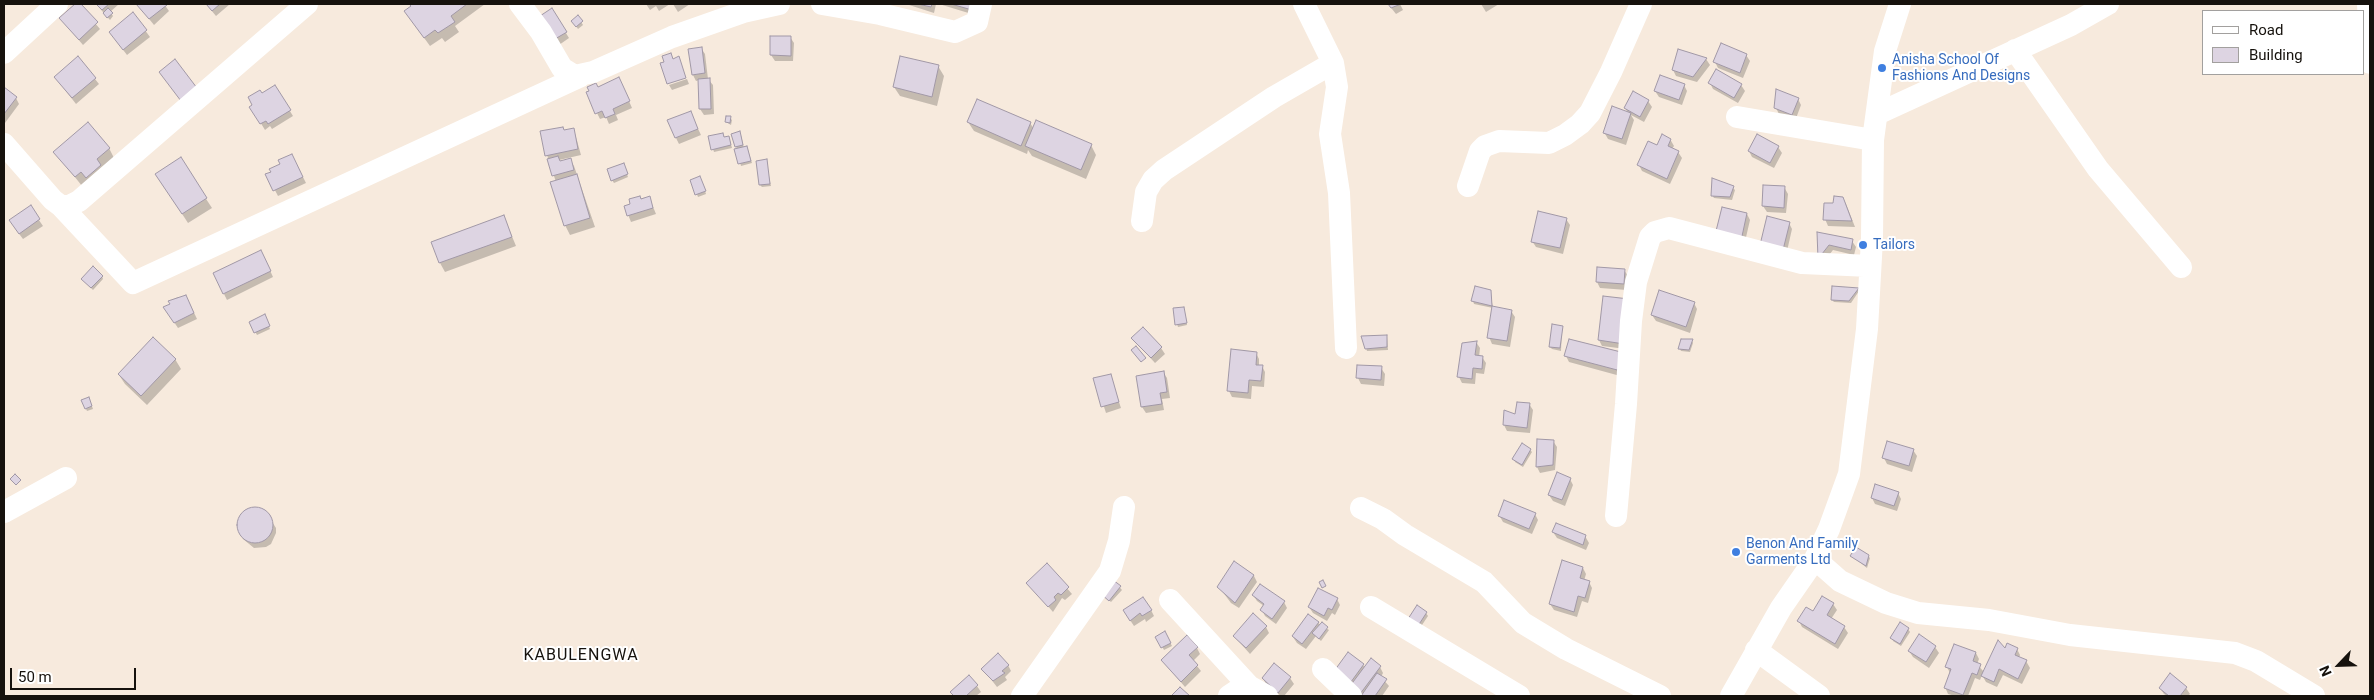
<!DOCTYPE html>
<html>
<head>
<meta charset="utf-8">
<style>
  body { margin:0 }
  #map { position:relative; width:2374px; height:700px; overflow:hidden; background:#f7eadd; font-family:Roboto,sans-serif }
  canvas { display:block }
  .frame { position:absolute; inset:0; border:5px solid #16120d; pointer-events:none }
  .legend { position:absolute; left:2202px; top:10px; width:162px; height:65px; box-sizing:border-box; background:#fff; border:1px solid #a2a09e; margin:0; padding:6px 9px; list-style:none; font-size:15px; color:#16120d }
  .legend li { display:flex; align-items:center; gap:10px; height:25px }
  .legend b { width:25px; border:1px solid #a2a09e }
  .north { position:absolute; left:2314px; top:640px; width:50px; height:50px; -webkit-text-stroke:4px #fff; paint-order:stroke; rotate:246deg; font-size:14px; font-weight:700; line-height:20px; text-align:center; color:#16120d }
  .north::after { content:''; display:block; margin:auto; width:18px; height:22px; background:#16120d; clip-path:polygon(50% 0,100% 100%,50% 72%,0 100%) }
  .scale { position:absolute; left:10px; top:668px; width:126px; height:22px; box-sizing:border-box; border:2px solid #16120d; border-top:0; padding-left:6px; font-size:15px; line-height:18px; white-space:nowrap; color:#16120d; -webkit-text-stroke:4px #fff; paint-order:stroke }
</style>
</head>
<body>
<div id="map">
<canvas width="2374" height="700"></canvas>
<div class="frame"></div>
<ul class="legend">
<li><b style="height:6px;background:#fff"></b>Road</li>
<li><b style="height:14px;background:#ddd4e2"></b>Building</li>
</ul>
<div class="north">N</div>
<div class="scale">50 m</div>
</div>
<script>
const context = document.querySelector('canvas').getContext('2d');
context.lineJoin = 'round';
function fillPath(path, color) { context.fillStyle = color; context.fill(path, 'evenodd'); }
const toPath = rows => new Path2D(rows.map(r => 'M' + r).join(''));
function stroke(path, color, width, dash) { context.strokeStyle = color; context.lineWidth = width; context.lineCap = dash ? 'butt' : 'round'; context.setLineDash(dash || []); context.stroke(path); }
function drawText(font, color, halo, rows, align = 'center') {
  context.font = font + ' Roboto,sans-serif'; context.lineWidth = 4; context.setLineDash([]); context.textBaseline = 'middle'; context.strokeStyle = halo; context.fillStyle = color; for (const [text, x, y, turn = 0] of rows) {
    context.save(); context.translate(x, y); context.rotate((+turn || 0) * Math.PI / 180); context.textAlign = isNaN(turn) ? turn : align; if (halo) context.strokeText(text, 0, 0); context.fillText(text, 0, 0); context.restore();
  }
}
fillPath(toPath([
  [77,4,79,4,100,29,83,45,61,19],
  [96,4,119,4,110,12,113,16,110,20],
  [137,4,164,4,169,11,154,25],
  [206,4,230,4,216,16],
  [409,4,485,4,455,26,459,32,445,42,442,38,430,46,411,20,411,7],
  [646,4,670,4,659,11,656,6,650,10],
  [673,4,690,4,678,12],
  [906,4,936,4,934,13],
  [939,4,978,4,975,15],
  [1388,4,1400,4,1403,10,1396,14],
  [1481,4,1499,4,1486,12],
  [551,9,569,38,559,45,541,16],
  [133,14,150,37,127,55,114,38],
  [578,17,583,25,578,29,574,23],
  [790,37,794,43,793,61,775,61,771,55],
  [701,48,705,54,708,79,713,85,714,114,704,115,700,109,699,80,696,81,693,75],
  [1679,51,1706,59,1710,65,1697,82,1676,76,1673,70],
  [1746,55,1750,61,1743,78,1718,68,1715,62],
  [938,66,944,76,937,106,900,96,894,87],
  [55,77,95,79,99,84,76,104],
  [687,79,689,84,672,90,669,85],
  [1710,83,1741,85,1745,91,1738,103,1713,89],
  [622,85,632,108,616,115,618,120,609,124,606,117,600,119,597,113,598,88],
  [1684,85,1687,91,1682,105,1659,97,1655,91],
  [275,87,293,116,272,129,270,126,265,130,251,107,262,95],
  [4,89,16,98,19,104,5,123],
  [1798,99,1801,105,1795,121,1779,114,1776,108],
  [978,101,1030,123,1034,129,1091,145,1096,155,1086,179,1032,156,1028,150,1027,154,974,131,968,122],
  [1648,101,1652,107,1644,122,1631,115,1634,120,1626,145,1608,139,1604,132,1628,113,1625,108],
  [690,112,701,135,679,144,676,138],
  [730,118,732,120,731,125,726,122],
  [574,130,581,155,559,160,560,162,570,160,574,166,595,227,570,235,565,225,556,182,547,155,565,132],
  [723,134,724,138,729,137,732,148,714,152,713,149],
  [741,135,744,148,747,148,748,150,752,163,741,166,736,146],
  [1670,139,1674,146,1672,149,1678,152,1682,158,1670,184,1642,171,1639,165,1657,147],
  [1778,147,1782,153,1774,168,1752,157,1749,151],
  [109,148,114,158,82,186,55,152],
  [180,159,212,208,188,223,162,183],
  [295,161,306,183,278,196,267,175,282,164],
  [766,161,771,186,762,187,760,185],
  [624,167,628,177,614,183,612,180],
  [701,180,706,194,698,197,692,181],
  [1784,187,1788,194,1786,213,1767,212,1763,206],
  [1733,188,1735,190,1732,200,1714,198,1712,195],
  [649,197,656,214,631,222,625,207,632,204,630,200],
  [1843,198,1846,204,1855,227,1828,226,1825,219,1835,205],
  [30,207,43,226,23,239,14,227],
  [1747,214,1750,220,1744,246,1720,241],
  [504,217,516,246,445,272,440,263],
  [1566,219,1570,225,1563,254,1536,247,1532,241],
  [1789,223,1792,229,1785,260,1764,254],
  [1818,233,1852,241,1856,247,1854,255,1833,250,1822,264],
  [264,257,273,277,227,300,224,294],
  [1598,268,1624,270,1628,276,1627,290,1600,288,1597,282],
  [102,276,103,279,93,290,84,281],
  [1858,289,1859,291,1851,303,1834,302,1832,300],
  [1490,291,1493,308,1511,311,1515,317,1510,347,1492,344,1489,337,1493,308,1474,304,1473,301],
  [178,297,189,302,197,319,178,328,168,313,171,305,170,301],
  [1694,303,1697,309,1690,333,1656,321,1652,315],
  [1632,306,1626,349,1602,346,1599,340],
  [1183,308,1187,325,1178,327,1177,324],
  [264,316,270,329,257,335,250,322],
  [1562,327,1561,351,1552,349,1550,347],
  [1387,336,1388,350,1367,351,1366,348],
  [1133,339,1161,348,1165,354,1155,363],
  [1692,341,1693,343,1690,352,1681,351,1680,349],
  [1476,342,1480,348,1479,357,1482,357,1486,363,1484,374,1476,373,1475,384,1462,383,1459,377],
  [1256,353,1259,359,1259,366,1262,366,1265,372,1264,387,1252,386,1251,399,1232,397,1229,391],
  [1625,354,1624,377,1569,362,1566,356],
  [175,359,181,369,147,405,125,384,119,375],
  [1358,366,1381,368,1385,374,1384,386,1361,384,1358,378],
  [1163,372,1167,378,1170,398,1162,399,1164,410,1146,413,1142,407,1137,377],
  [1110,375,1121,408,1106,413,1095,379],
  [90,401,93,409,87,411,86,409],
  [1529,404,1533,410,1530,433,1507,431,1504,425],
  [1553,441,1557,447,1555,470,1540,473,1537,467],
  [1530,450,1532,452,1523,467,1515,462,1514,459],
  [1913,450,1917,456,1912,472,1887,464,1884,458],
  [1570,479,1573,485,1565,506,1553,501,1549,495],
  [1898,493,1901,499,1897,511,1875,504,1872,498],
  [254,507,265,511,276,528,276,533,271,544,266,547,254,548,243,539,240,533,238,523,243,512],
  [1535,514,1538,520,1532,534,1503,522,1499,515],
  [1553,532,1585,536,1589,543,1586,550,1557,538],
  [1852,556,1868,556,1870,558,1867,568],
  [1235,563,1254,576,1257,582,1239,608,1231,603,1219,587],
  [1047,565,1072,594,1065,600,1062,598,1053,612,1028,583],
  [1583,568,1586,574,1584,581,1589,582,1592,588,1588,603,1582,601,1577,617,1554,610,1550,604],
  [1114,581,1122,590,1111,602,1104,596],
  [1253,595,1284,602,1287,608,1276,624,1265,616,1262,610,1264,606,1257,601],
  [1337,599,1340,605,1335,615,1332,613,1327,621,1313,613,1309,607],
  [1833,604,1837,610,1831,619,1844,627,1848,633,1838,649,1802,627,1799,621],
  [1151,610,1154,616,1146,622,1145,619,1134,626,1124,611],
  [1426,613,1428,616,1418,631,1409,624],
  [1318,623,1329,630,1321,641,1316,636,1306,649,1297,643,1293,637],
  [1266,627,1269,633,1250,654,1234,636],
  [1908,629,1910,632,1901,646,1893,641,1892,638],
  [1165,633,1172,646,1164,650,1157,637],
  [1919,636,1935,647,1939,653,1929,668,1913,657,1909,651],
  [1197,648,1200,654,1193,661,1201,671,1185,687,1162,660],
  [2017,649,2020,655,2019,658,2026,661,2030,668,2022,684,2003,675,1997,687,1986,682,1982,675,1980,680,1975,678,1968,696,1955,696,1948,694,1945,687,1950,673,1947,667,1976,653,1979,659,1977,664,1984,672,2005,650],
  [1008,665,1011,671,1005,677,1007,680,997,687,983,669],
  [1275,665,1290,678,1294,684,1284,696,1281,696,1266,684,1263,678],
  [1363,665,1365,668,1380,667,1383,673,1381,677,1389,686,1382,696,1361,696,1337,680],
  [2170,675,2186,688,2190,694,2188,696,2167,696,2164,694,2160,688],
  [977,686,981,692,976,696,954,696,952,693]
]), '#0003');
const building = toPath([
  [75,4,81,4,98,22,79,40,59,18,75,4],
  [96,4,109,4,102,10,96,4],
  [136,4,166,4,167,5,149,19,136,4],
  [206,4,220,4,212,11,206,4],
  [409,4,467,4,451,16,455,22,438,33,435,30,424,38,404,11,411,6,409,4],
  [918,4,932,4,931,7,918,4],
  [951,4,974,4,972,10,951,4],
  [1388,4,1401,4,1391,8,1388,4],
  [108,8,113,13,107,18,103,13,108,8],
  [552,8,567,32,555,39,540,16,552,8],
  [133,12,147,30,123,50,109,32,133,12],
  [578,15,583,21,576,27,571,21,578,15],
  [770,36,791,36,791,56,770,55,770,36],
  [1721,43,1747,54,1740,73,1713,62,1721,43],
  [702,47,705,73,692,75,688,49,702,47],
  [1678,49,1707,58,1693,77,1672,70,1678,49],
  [671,53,673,59,679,56,686,78,667,84,660,63,664,62,662,56,671,53],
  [78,56,96,78,72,98,54,77,78,56],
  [900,56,939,65,932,97,893,87,900,56],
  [175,59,197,88,181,101,159,72,175,59],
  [1716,69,1742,84,1734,98,1708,83,1716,69],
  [1660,75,1685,84,1679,100,1654,91,1660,75],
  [619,77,630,101,613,109,615,114,605,118,602,111,595,114,586,92,589,91,587,87,596,83,598,87,619,77],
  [710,78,711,109,699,109,698,79,710,78],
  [275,85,291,110,268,124,266,121,260,124,249,107,252,105,248,97,260,90,262,93,275,85],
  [4,87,17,97,4,114,4,87],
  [1776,89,1799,98,1792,115,1774,108,1776,89],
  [1633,91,1649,100,1640,117,1624,108,1633,91],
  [977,99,1031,122,1021,146,967,122,977,99],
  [1612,106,1631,113,1622,139,1603,133,1612,106],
  [691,111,698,129,675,138,667,120,691,111],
  [726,116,731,116,730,123,725,122,726,116],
  [1036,120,1092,144,1081,170,1025,146,1036,120],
  [88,122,110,148,97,159,101,165,86,178,81,172,75,177,53,152,88,122],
  [563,127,564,130,574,128,578,149,545,156,540,131,563,127],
  [740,131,743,145,735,147,731,134,740,131],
  [723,133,724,137,729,136,731,145,711,150,708,136,723,133],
  [1662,134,1671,139,1668,146,1679,151,1667,179,1637,165,1648,141,1657,145,1662,134],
  [1757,134,1779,146,1770,163,1748,151,1757,134],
  [747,146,751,161,738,164,734,149,747,146],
  [292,154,303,177,273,191,265,174,271,172,269,169,280,164,278,160,292,154],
  [558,156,560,161,571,158,574,170,552,176,547,159,558,156],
  [181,157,207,198,182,214,155,174,181,157],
  [767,159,770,184,759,185,756,161,767,159],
  [624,163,628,174,611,181,607,169,624,163],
  [577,174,590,218,564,226,550,182,577,174],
  [700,176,706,191,695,195,690,180,700,176],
  [1712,178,1734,186,1730,197,1711,196,1712,178],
  [1763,185,1785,186,1784,208,1762,206,1763,185],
  [640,196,641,199,650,196,653,208,627,216,624,206,630,204,629,199,640,196],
  [1834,196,1843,197,1852,221,1823,220,1824,203,1833,203,1834,196],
  [31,205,40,219,19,234,9,220,31,205],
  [1722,207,1747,213,1741,241,1715,235,1722,207],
  [1538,211,1567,218,1560,248,1531,242,1538,211],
  [504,215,512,237,439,263,431,242,504,215],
  [1767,216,1790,222,1782,254,1759,249,1767,216],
  [1817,232,1853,239,1851,250,1829,245,1818,259,1817,232],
  [261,250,271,271,223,294,213,273,261,250],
  [93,266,103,276,91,288,81,279,93,266],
  [1597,267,1625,269,1624,284,1596,282,1597,267],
  [1475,286,1491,290,1492,306,1471,301,1475,286],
  [1832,286,1859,288,1849,301,1831,300,1832,286],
  [1659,290,1695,302,1686,327,1651,315,1659,290],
  [186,295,194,313,174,323,163,307,170,304,168,301,186,295],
  [1603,296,1629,299,1624,344,1598,340,1603,296],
  [1492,306,1512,310,1507,341,1487,338,1492,306],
  [1184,307,1187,323,1175,325,1173,308,1184,307],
  [265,314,270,326,254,333,249,322,265,314],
  [1552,324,1563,326,1560,348,1549,347,1552,324],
  [1143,327,1162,347,1151,358,1131,338,1143,327],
  [1387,335,1387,347,1365,349,1361,336,1387,335],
  [153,337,176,359,141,396,118,374,153,337],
  [1569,339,1625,353,1621,371,1564,356,1569,339],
  [1681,339,1693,339,1689,350,1678,349,1681,339],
  [1477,341,1475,355,1483,356,1482,369,1473,368,1472,379,1457,377,1462,343,1477,341],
  [1136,346,1146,358,1141,362,1131,350,1136,346],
  [1231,349,1257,352,1256,365,1263,365,1261,381,1249,380,1248,393,1227,391,1231,349],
  [1357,365,1382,366,1381,380,1356,378,1357,365],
  [1164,371,1167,392,1160,393,1162,404,1141,407,1136,376,1164,371],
  [1111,374,1119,402,1101,407,1093,378,1111,374],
  [89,397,92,406,85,409,81,400,89,397],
  [1517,402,1530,403,1527,428,1503,425,1504,410,1515,414,1517,402],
  [1537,439,1554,440,1553,465,1536,467,1537,439],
  [1887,441,1914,449,1909,466,1882,458,1887,441],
  [1522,443,1531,449,1522,465,1512,459,1522,443],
  [1557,472,1571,478,1562,500,1548,495,1557,472],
  [15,474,21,480,16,485,10,479,15,474],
  [1875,484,1899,492,1894,506,1871,498,1875,484],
  [1504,500,1536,513,1529,529,1498,516,1504,500],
  '237 525a18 18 0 1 1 36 0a18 18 0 1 1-36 0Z',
  [1556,523,1586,535,1583,545,1552,532,1556,523],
  [1856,547,1869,555,1866,566,1850,556,1856,547],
  [1562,560,1583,567,1580,578,1590,581,1585,598,1578,596,1574,612,1549,604,1562,560],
  [1234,561,1254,575,1235,603,1217,587,1234,561],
  [1047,563,1069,587,1061,595,1058,593,1054,597,1056,600,1048,607,1026,583,1047,563],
  [1113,580,1121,586,1109,601,1101,594,1113,580],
  [1323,580,1326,586,1322,588,1319,582,1323,580],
  [1260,584,1285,601,1272,619,1260,610,1264,604,1252,595,1260,584],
  [1318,588,1338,598,1332,610,1328,608,1324,616,1308,607,1318,588],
  [1822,596,1834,603,1827,615,1845,626,1835,644,1797,621,1806,607,1813,611,1822,596],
  [1143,597,1152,610,1142,616,1140,613,1130,621,1123,610,1143,597],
  [1417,605,1427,612,1416,629,1406,622,1417,605],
  [1253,613,1267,626,1246,648,1233,636,1253,613],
  [1308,614,1319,622,1302,644,1292,636,1308,614],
  [1322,622,1328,627,1319,639,1312,633,1322,622],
  [1900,622,1909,628,1900,644,1890,638,1900,622],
  [1165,631,1171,643,1161,648,1155,637,1165,631],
  [1919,634,1936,646,1926,662,1908,651,1919,634],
  [1187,635,1198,647,1189,655,1198,665,1181,682,1161,660,1187,635],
  [1998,640,2005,648,2007,643,2018,648,2015,655,2027,660,2018,679,1999,669,1994,682,1981,676,1998,640],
  [1954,644,1976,652,1973,661,1981,664,1977,675,1972,673,1963,695,1944,688,1951,669,1945,667,1954,644],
  [1348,652,1364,664,1348,686,1332,674,1348,652],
  [998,653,1009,665,1002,671,1005,673,993,681,981,669,998,653],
  [1371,658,1381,666,1360,694,1350,686,1371,658],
  [1274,663,1291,677,1278,693,1262,678,1274,663],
  [1377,673,1387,679,1375,696,1361,696,1377,673],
  [2170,673,2187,687,2180,696,2169,696,2159,688,2170,673],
  [969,675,978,685,966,696,954,696,950,692,969,675],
  [1180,687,1190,696,1171,696,1180,687]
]);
fillPath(building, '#ddd4e2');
stroke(building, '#a198a6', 1);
stroke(toPath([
  [520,4,541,32,562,68,575,76,593,72,672,37,743,12,779,4],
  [822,4,880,14,955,32,977,22,981,4],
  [1304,4,1333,63,1337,87,1330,134,1339,193,1346,348],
  [2368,4,2370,63],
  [2015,50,2098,169,2181,267],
  [4,53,57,4],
  [1877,114,2071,25,2108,4],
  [1737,117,1873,140],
  [4,144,53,200,61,206,69,206,79,201,307,4],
  [1468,186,1480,151,1485,146,1499,141,1549,143,1565,135,1580,124,1590,113,1611,72,1641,4],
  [61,206,133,283,581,76],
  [1142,221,1146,192,1153,180,1164,170,1274,97,1333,63],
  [1361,508,1383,519,1405,535,1484,582,1523,623,1566,649,1660,696],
  [4,512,66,478],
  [1616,516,1626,404,1631,321,1636,282,1650,237,1655,232,1669,228,1802,263,1870,266],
  [1815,559,1840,581,1886,603,1918,613,1989,620,2070,635,2235,653,2256,661,2314,696],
  [1170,600,1249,686],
  [1371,607,1519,696],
  [1756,650,1819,696],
  [1323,669,1351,696],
  [1022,696,1110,571,1119,541,1124,507],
  [1229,696,1241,688,1249,686,1267,696],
  [1731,696,1781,608,1815,559,1829,529,1849,474,1867,329,1872,239,1873,140,1885,51,1900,4]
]), '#fff', 22);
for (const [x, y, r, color] of [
  [1882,68,5,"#3f7fe0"],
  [1863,245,5,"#3f7fe0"],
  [1736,552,5,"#3f7fe0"]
]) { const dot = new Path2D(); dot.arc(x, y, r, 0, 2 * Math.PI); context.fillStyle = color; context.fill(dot); stroke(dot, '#fff', 2); }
drawText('14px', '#366cbe', '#fff', [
  ["Anisha School Of",1892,60],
  ["Fashions And Designs",1892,76],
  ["Tailors",1873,245],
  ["Benon And Family",1746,544],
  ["Garments Ltd",1746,560]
], 'left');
context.letterSpacing = '1px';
drawText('16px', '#16120d', '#fff', [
  ["KABULENGWA",581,656]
]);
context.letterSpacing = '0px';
</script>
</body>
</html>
